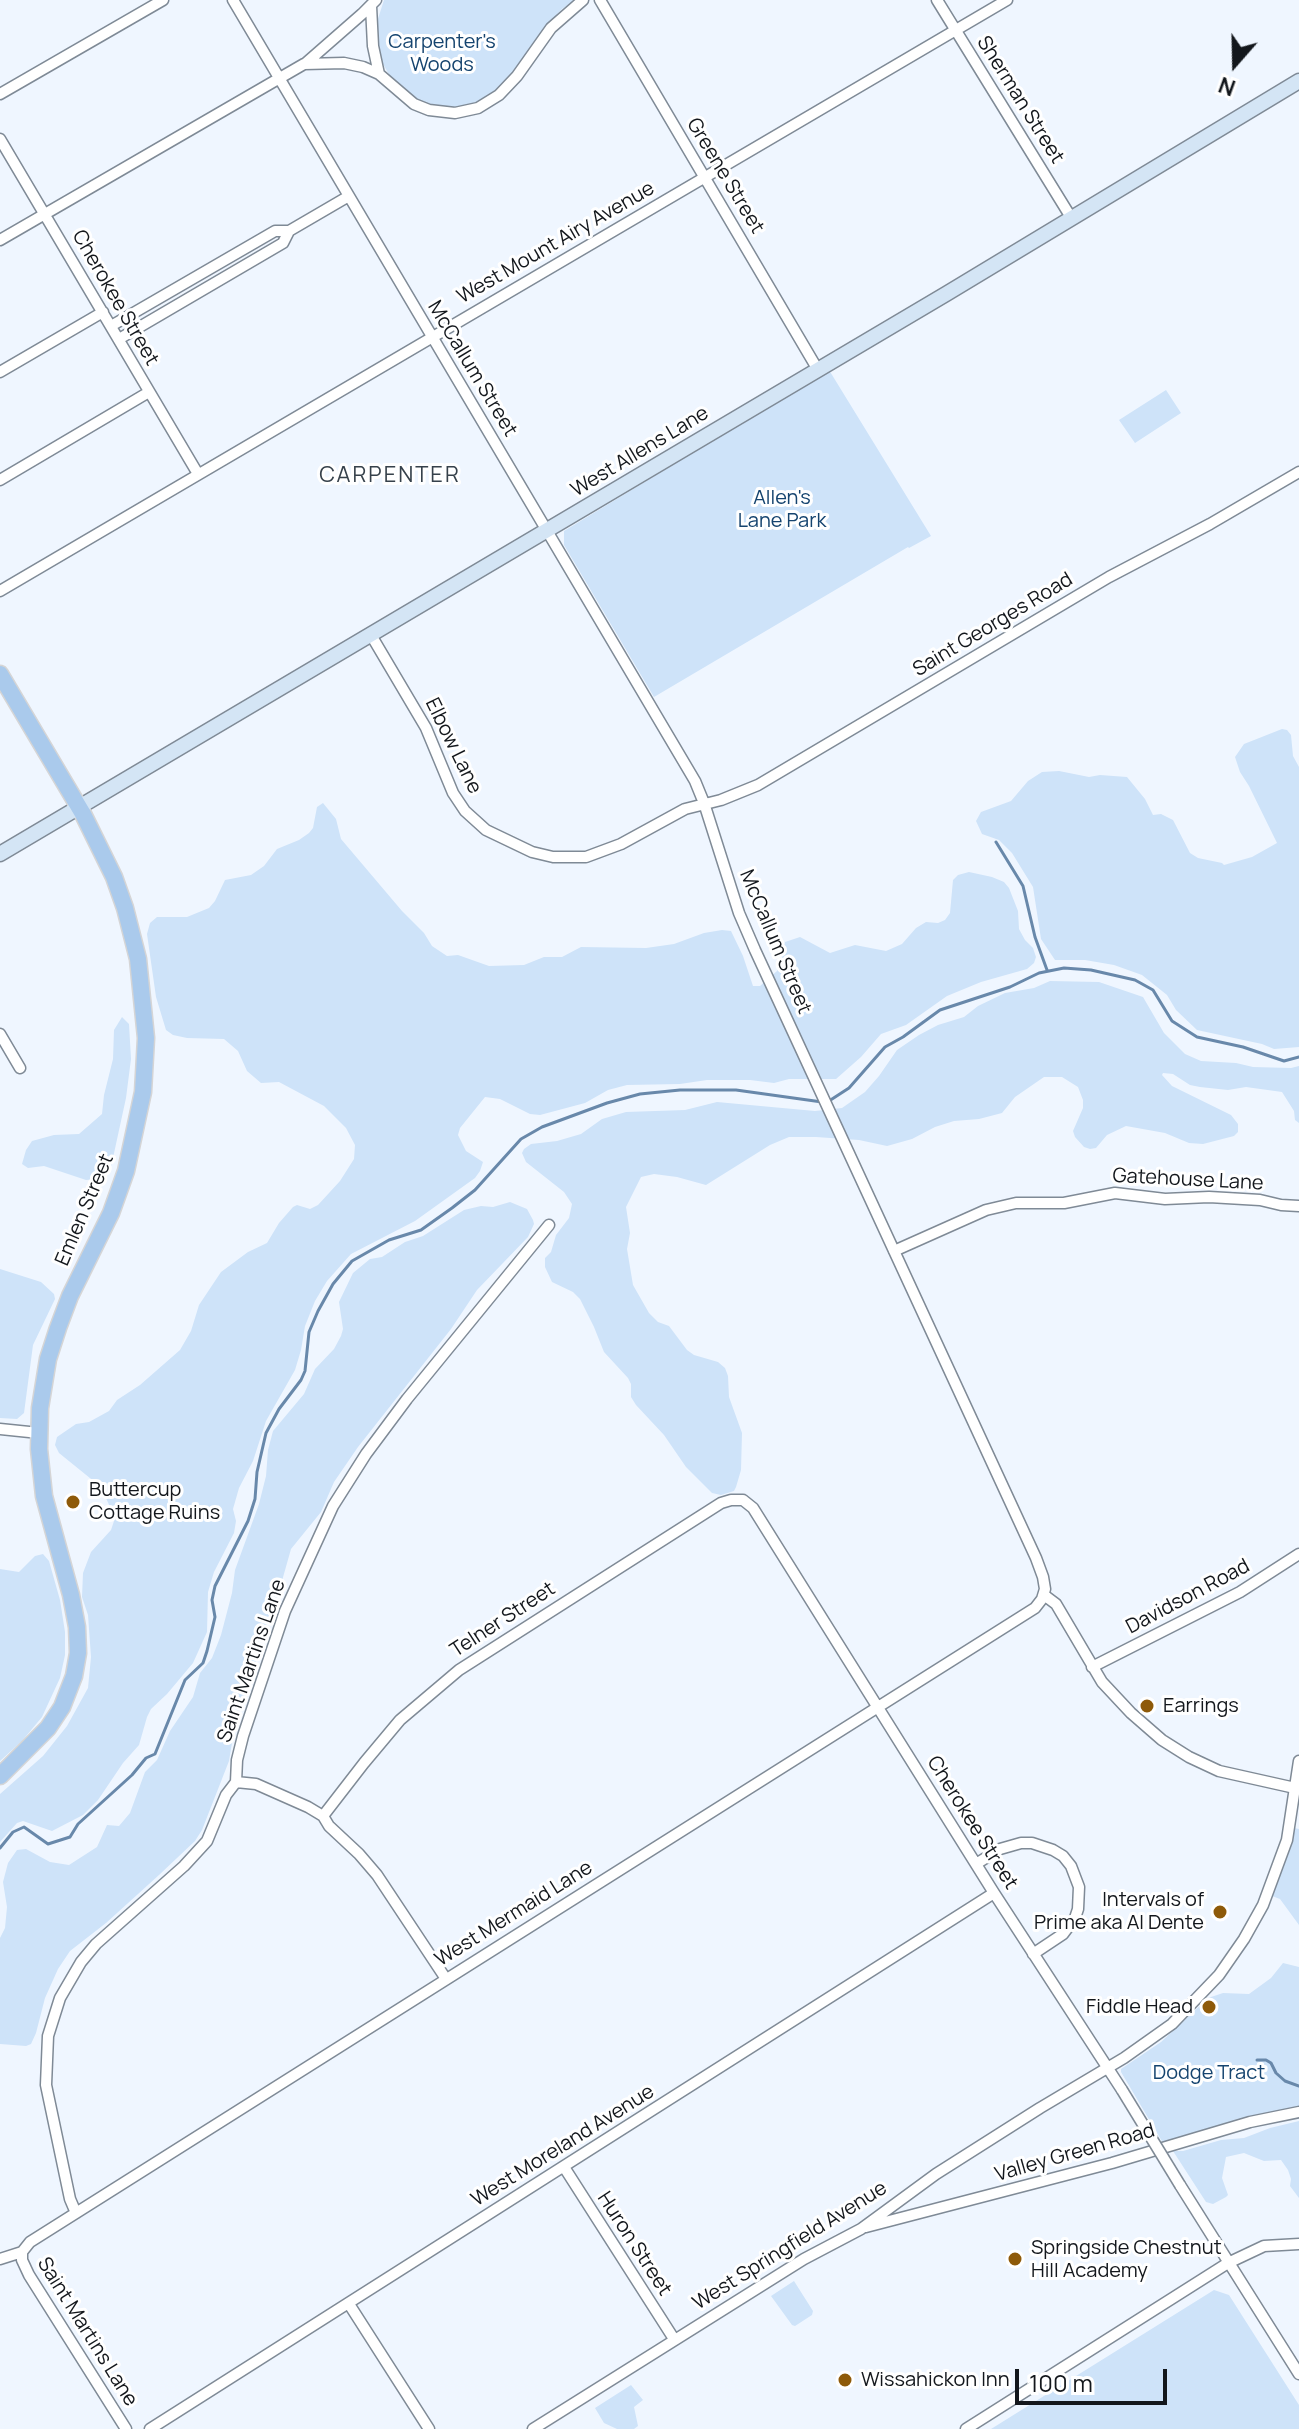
<!DOCTYPE html>
<html>
<head>
<meta charset="utf-8">
<style>
  body { margin:0 }
  #map { position:relative; width:1299px; height:2429px; overflow:hidden; background:#eff6ff; font-family:Manrope,sans-serif }
  canvas { display:block }
  .north { position:absolute; left:1195px; top:24px; width:80px; height:80px; -webkit-text-stroke:6px #fff; paint-order:stroke; rotate:200deg; font-size:22px; font-weight:700; line-height:32px; text-align:center; color:#13171c }
  .north::after { content:''; display:block; margin:auto; width:28px; height:36px; background:#13171c; clip-path:polygon(50% 0,100% 100%,50% 72%,0 100%) }
  .scale { position:absolute; left:1015px; top:2369px; width:152px; height:36px; box-sizing:border-box; border:4px solid #13171c; border-top:0; padding-left:10px; font-size:24px; line-height:28px; white-space:nowrap; color:#13171c; -webkit-text-stroke:6px #fff; paint-order:stroke }
</style>
</head>
<body>
<div id="map">
<canvas width="1299" height="2429"></canvas>
<div class="north">N</div>
<div class="scale">100 m</div>
</div>
<script>
const context = document.querySelector('canvas').getContext('2d');
context.lineJoin = 'round';
function fillPath(path, color) { context.fillStyle = color; context.fill(path, 'evenodd'); }
const toPath = rows => new Path2D(rows.map(r => 'M' + r).join(''));
function stroke(path, color, width, dash) { context.strokeStyle = color; context.lineWidth = width; context.lineCap = dash ? 'butt' : 'round'; context.setLineDash(dash || []); context.stroke(path); }
function drawText(font, color, halo, rows, align = 'center') {
  context.font = font + ' Manrope,sans-serif'; context.lineWidth = 6; context.setLineDash([]); context.textBaseline = 'middle'; context.strokeStyle = halo; context.fillStyle = color; for (const [text, x, y, turn = 0] of rows) {
    context.save(); context.translate(x, y); context.rotate((+turn || 0) * Math.PI / 180); context.textAlign = isNaN(turn) ? turn : align; if (halo) context.strokeText(text, 0, 0); context.fillText(text, 0, 0); context.restore();
  }
}
fillPath(toPath([
  [384,0,575,0,562,9,546,26,503,86,489,97,476,103,452,108,429,105,414,99,391,78,383,64,378,49,376,25],
  [829,370,931,536,909,548,908,547,654,697,564,545,564,531],
  [1166,390,1181,413,1135,443,1119,420],
  [1282,729,1287,730,1291,735,1293,756,1299,767,1299,1047,1274,1049,1262,1044,1197,1030,1176,1010,1167,995,1142,975,1114,965,1085,960,1055,960,1041,939,1033,887,1012,853,999,840,982,834,976,821,981,812,1011,801,1028,781,1042,772,1059,771,1089,777,1100,775,1127,777,1145,799,1153,815,1161,814,1173,820,1190,853,1198,858,1222,863,1224,865,1252,857,1277,843,1249,786,1240,772,1235,757,1244,744],
  [323,803,336,819,341,839,402,911,424,933,432,946,447,956,458,955,489,966,524,965,544,957,562,957,581,947,646,948,674,944,704,933,722,930,731,931,743,956,753,986,760,986,777,971,778,959,785,942,800,937,830,953,855,945,886,951,902,944,916,928,926,922,938,923,945,920,950,913,953,880,958,875,969,872,992,877,1004,882,1009,888,1018,911,1019,929,1025,940,1033,948,1036,957,1034,963,1027,969,981,982,947,996,906,1025,881,1034,861,1057,836,1079,789,1079,774,1083,750,1080,707,1080,680,1084,627,1085,608,1090,585,1103,540,1115,530,1114,500,1099,485,1097,460,1128,458,1135,466,1151,483,1162,480,1171,475,1178,415,1221,351,1254,327,1281,315,1301,305,1326,301,1350,295,1370,266,1421,253,1461,239,1488,233,1509,236,1521,234,1533,214,1572,208,1592,207,1632,193,1663,167,1694,151,1709,147,1717,139,1745,123,1763,98,1800,83,1815,52,1831,23,1821,17,1823,0,1842,0,1794,43,1756,67,1726,88,1688,91,1657,88,1615,82,1597,83,1573,91,1552,111,1530,115,1518,101,1487,59,1453,55,1445,57,1437,76,1424,89,1422,109,1411,117,1400,140,1385,180,1350,191,1331,199,1305,221,1272,248,1252,267,1243,279,1223,293,1207,297,1205,310,1209,318,1205,340,1181,354,1159,355,1145,346,1128,324,1106,279,1082,261,1083,247,1071,238,1051,224,1039,187,1038,173,1035,166,1030,156,997,147,934,150,923,157,917,187,917,209,908,215,901,225,880,251,875,264,866,277,849,299,840,309,833,313,828,317,807],
  [1050,981,1099,982,1143,997,1164,1033,1185,1054,1201,1061,1236,1063,1253,1067,1291,1068,1299,1066,1299,1123,1295,1120,1294,1111,1282,1092,1246,1087,1228,1090,1200,1087,1190,1085,1173,1074,1163,1073,1162,1075,1172,1086,1231,1115,1238,1124,1238,1132,1234,1136,1203,1144,1189,1143,1165,1133,1126,1126,1107,1135,1096,1148,1090,1149,1084,1147,1075,1137,1073,1131,1083,1108,1083,1100,1078,1087,1062,1077,1044,1077,1015,1097,1002,1113,979,1119,954,1121,935,1127,912,1139,887,1146,859,1140,816,1137,789,1137,770,1145,706,1185,677,1177,654,1174,641,1177,626,1207,630,1233,627,1249,633,1285,649,1313,658,1322,669,1326,687,1350,694,1355,718,1362,725,1368,728,1376,729,1397,742,1433,741,1470,736,1487,734,1491,721,1495,712,1493,686,1467,664,1435,636,1405,631,1397,631,1384,628,1378,604,1352,594,1327,580,1299,573,1292,552,1282,545,1267,545,1258,551,1252,556,1235,569,1218,572,1204,564,1192,526,1162,522,1153,524,1149,531,1144,557,1141,581,1134,602,1119,626,1112,685,1110,717,1102,815,1111,842,1108,865,1092,879,1076,897,1050,919,1035,938,1025,964,1017,978,1006,1005,993,1034,988],
  [122,1017,129,1024,131,1059,126,1098,111,1167,97,1179,86,1180,44,1166,28,1168,22,1164,26,1150,32,1141,54,1135,79,1134,102,1114,104,1095,113,1059,114,1030],
  [510,1202,527,1209,533,1220,534,1224,528,1237,477,1290,451,1329,358,1447,334,1482,321,1512,291,1549,278,1595,258,1646,254,1673,235,1725,229,1761,202,1830,195,1841,159,1875,106,1923,70,1951,58,1969,45,1998,36,2033,31,2044,26,2046,0,2044,0,1938,5,1928,7,1907,3,1882,8,1863,17,1850,26,1849,50,1862,69,1865,97,1847,107,1825,119,1826,130,1813,145,1772,157,1760,170,1731,193,1697,200,1673,212,1658,221,1635,232,1593,235,1570,259,1504,266,1476,268,1450,273,1431,304,1394,315,1369,334,1349,341,1336,343,1329,339,1302,353,1273,370,1259,382,1257,405,1242,423,1236,464,1210,481,1206,493,1207],
  [0,1269,41,1282,54,1294,55,1299,33,1345,24,1413,17,1419,0,1418],
  [43,1554,49,1561,60,1600,65,1632,65,1655,60,1678,42,1717,22,1741,0,1761,0,1569,19,1572,35,1556],
  [1294,1828,1299,1829,1299,1925,1280,1899,1272,1896,1288,1853],
  [1283,1963,1299,1967,1299,2107,1234,2122,1163,2143,1121,2072,1121,2069,1161,2042,1208,1998,1223,1993,1249,1994,1271,1978],
  [1299,2121,1299,2198,1290,2186,1291,2179,1288,2170,1281,2160,1264,2161,1244,2153,1226,2157,1222,2178,1228,2195,1226,2197,1213,2204,1206,2202,1173,2151,1183,2151,1221,2140,1244,2138,1270,2128],
  [794,2281,813,2311,812,2315,795,2326,792,2325,771,2296],
  [1214,2290,1229,2295,1299,2405,1299,2429,991,2429],
  [631,2385,643,2400,634,2407,638,2426,634,2429,617,2429,604,2423,595,2408]
]), '#cee3f9');
stroke(toPath([
  [996,842,1023,886,1035,937,1047,970],
  [829,1101,849,1088,885,1047,903,1037,940,1010,1010,987,1039,973,1064,968,1091,970,1135,980,1153,990,1172,1021,1197,1037,1243,1047,1284,1061,1299,1057],
  [0,1848,13,1832,24,1827,48,1844,70,1837,78,1824,132,1775,146,1758,155,1754,185,1680,203,1663,207,1651,215,1617,212,1600,215,1586,248,1521,255,1499,257,1472,266,1433,279,1409,301,1380,305,1371,309,1332,318,1311,333,1284,352,1261,389,1240,421,1230,452,1208,475,1190,521,1139,542,1127,607,1103,640,1094,680,1090,736,1090,822,1102],
  [1257,2060,1266,2060,1271,2063,1276,2073,1285,2081,1299,2086]
]), '#6888aa', 3);
const street = toPath([
  [600,0,818,370],
  [937,0,1072,219],
  [371,6,373,46,379,74,414,104,429,110,455,113,478,108,499,95,517,76,551,28,583,0],
  [306,63,362,14,376,0],
  [0,94,163,0],
  [0,139,198,474],
  [0,240,304,64,344,63,363,67,379,74],
  [111,326,275,231,289,231,349,196],
  [119,339,283,243,289,231],
  [0,372,103,312],
  [0,480,149,392],
  [0,591,1007,0],
  [371,635,426,728,453,793,465,811,486,830,532,852,553,857,586,857,621,844,685,809,721,800,758,785,1109,577,1210,524,1299,472],
  [0,1034,20,1068],
  [894,1251,986,1210,1016,1203,1064,1203,1115,1193,1165,1199,1209,1197,1260,1200,1281,1205,1299,1206],
  [0,1429,39,1433],
  [1044,1595,1056,1604,1102,1682,1131,1713,1162,1740,1189,1757,1219,1771,1295,1788],
  [1092,1667,1240,1592,1299,1554],
  [236,1782,256,1784,308,1807,323,1816,329,1826,359,1854,377,1875,446,1979],
  [323,1816,364,1763,400,1720,459,1670,721,1503,731,1500,743,1500,753,1508,994,1893,1122,2090],
  [976,1864,1000,1849,1021,1843,1032,1843,1053,1850,1063,1856,1071,1866,1079,1887,1078,1909,1075,1918,1063,1934,1033,1954],
  [564,2167,674,2339],
  [1180,2185,1299,2374],
  [76,2213,70,2199,46,2085,48,2036,60,1998,81,1962,96,1944,184,1866,207,1841,226,1795,236,1782,237,1760,243,1736,285,1611,333,1506,366,1454,407,1399,549,1225],
  [866,2227,1112,2163,1250,2122,1299,2112],
  [22,2252,22,2260,29,2275,126,2429],
  [0,2259,22,2252,30,2242,1035,1608,1042,1599,1045,1589,1043,1577,1036,1558,755,950,739,913,704,803,695,781,233,0],
  [349,2304,429,2429],
  [150,2429,994,1893],
  [533,2429,804,2259,861,2229,936,2174,1040,2108,1124,2058,1172,2024,1219,1975,1244,1939,1263,1905,1287,1840,1299,1761],
  [966,2429,1228,2263,1264,2246,1299,2244]
]);
const secondary = toPath([
  [0,854,946,294,1299,81]
]);
const primary = toPath([
  [0,674,83,814,114,877,125,908,138,959,146,1038,143,1092,126,1171,111,1213,70,1296,58,1328,48,1359,40,1408,39,1449,44,1496,71,1595,77,1627,78,1653,74,1676,62,1707,48,1728,0,1776]
]);
stroke(street, '#7f8a96', 13);
stroke(secondary, '#7f8a96', 17);
stroke(primary, '#d5d5d6', 19);
stroke(street, '#fff', 10);
stroke(secondary, '#d4e5f5', 14);
stroke(primary, '#aacaec', 16);
const streetBridge = toPath([
  [1122,2090,1180,2185]
]);
stroke(streetBridge, '#7f8a96', 13, []);
stroke(streetBridge, '#fff', 10);
for (const [x, y, r, color] of [
  [73,1502,8,"#8e5a09"],
  [1147,1706,8,"#8e5a09"],
  [1220,1912,8,"#8e5a09"],
  [1209,2007,8,"#8e5a09"],
  [1015,2259,8,"#8e5a09"],
  [845,2380,8,"#8e5a09"]
]) { const dot = new Path2D(); dot.arc(x, y, r, 0, 2 * Math.PI); context.fillStyle = color; context.fill(dot); stroke(dot, '#fff', 3); }
drawText('20px', '#15446f', '#fff', [
  ["Carpenter's",442,42],
  ["Woods",442,65],
  ["Allen's",782,498],
  ["Lane Park",782,521],
  ["Dodge Tract",1209,2073]
]);
drawText('20px', '#13171c', '#fff', [
  ["Sherman Street",1020,100,58],
  ["Greene Street",725,176,59],
  ["West Mount Airy Avenue",556,243,-30],
  ["Cherokee Street",115,298,60],
  ["McCallum Street",472,369,59],
  ["West Allens Lane",640,452,-31],
  ["Saint Georges Road",993,625,-31],
  ["Elbow Lane",453,746,64],
  ["McCallum Street",775,942,67],
  ["Gatehouse Lane",1188,1180,3],
  ["Emlen Street",85,1210,-67],
  ["Davidson Road",1188,1597,-28],
  ["Telner Street",503,1620,-33],
  ["Saint Martins Lane",252,1661,-71],
  ["Cherokee Street",972,1823,58],
  ["West Mermaid Lane",514,1914,-32],
  ["West Moreland Avenue",563,2146,-32],
  ["Valley Green Road",1075,2153,-16],
  ["Huron Street",634,2244,57],
  ["West Springfield Avenue",790,2246,-32],
  ["Saint Martins Lane",87,2332,58]
]);
drawText('20px', '#13171c', '#fff', [
  ["Buttercup",89,1490],
  ["Cottage Ruins",89,1513],
  ["Earrings",1163,1706],
  ["Intervals of",1204,1900,"right"],
  ["Prime aka Al Dente",1204,1923,"right"],
  ["Fiddle Head",1193,2007,"right"],
  ["Springside Chestnut",1031,2248],
  ["Hill Academy",1031,2271],
  ["Wissahickon Inn",861,2380]
], 'left');
context.letterSpacing = '2px';
drawText('22px', '#36414b', '#fff', [
  ["CARPENTER",390,476]
]);
context.letterSpacing = '0px';
</script>
</body>
</html>
